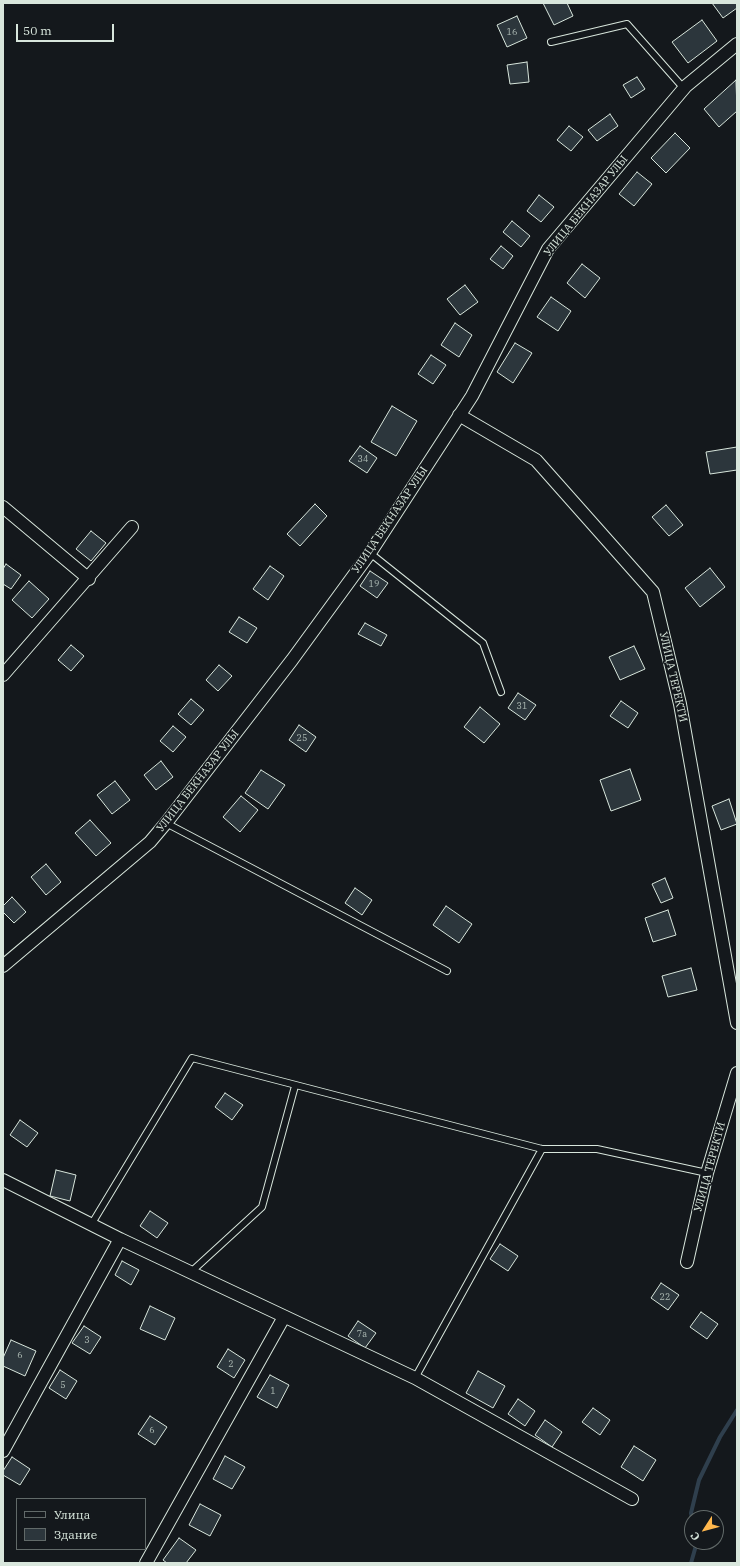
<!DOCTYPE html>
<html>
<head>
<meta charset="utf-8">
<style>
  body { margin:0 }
  #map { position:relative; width:740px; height:1566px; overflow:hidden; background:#14181c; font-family:"IBM Plex Serif",serif }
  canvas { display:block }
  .frame { position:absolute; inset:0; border:4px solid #d8e6dc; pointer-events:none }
  .legend { position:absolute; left:16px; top:1498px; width:130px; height:52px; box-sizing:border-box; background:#14181c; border:1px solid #626a69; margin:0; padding:5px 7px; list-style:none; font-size:12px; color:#d8e6dc }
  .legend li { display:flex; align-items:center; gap:8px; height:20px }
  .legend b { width:20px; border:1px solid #626a69 }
  .north { position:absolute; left:684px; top:1510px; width:40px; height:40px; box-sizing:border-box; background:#14181c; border:1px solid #626a69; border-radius:50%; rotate:234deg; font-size:11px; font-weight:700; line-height:16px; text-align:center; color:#d8e6dc }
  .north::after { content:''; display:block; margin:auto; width:14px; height:18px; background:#ffb74d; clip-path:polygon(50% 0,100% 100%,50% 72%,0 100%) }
  .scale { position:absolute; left:16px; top:24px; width:98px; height:18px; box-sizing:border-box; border:2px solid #d8e6dc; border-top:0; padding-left:5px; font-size:12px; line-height:14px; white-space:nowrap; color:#d8e6dc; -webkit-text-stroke:3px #14181c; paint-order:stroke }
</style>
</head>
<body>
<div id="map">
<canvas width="740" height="1566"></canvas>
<div class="frame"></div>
<ul class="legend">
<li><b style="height:5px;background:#14181c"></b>Улица</li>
<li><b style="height:11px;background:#2c363c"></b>Здание</li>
</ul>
<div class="north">С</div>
<div class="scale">50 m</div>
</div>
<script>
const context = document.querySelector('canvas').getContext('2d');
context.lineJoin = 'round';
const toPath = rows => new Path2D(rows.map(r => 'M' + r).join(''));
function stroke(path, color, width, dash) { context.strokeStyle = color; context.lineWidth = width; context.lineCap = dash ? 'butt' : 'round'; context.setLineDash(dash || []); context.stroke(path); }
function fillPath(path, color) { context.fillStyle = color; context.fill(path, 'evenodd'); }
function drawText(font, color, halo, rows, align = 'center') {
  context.font = font + ' "IBM Plex Serif",serif'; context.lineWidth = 3; context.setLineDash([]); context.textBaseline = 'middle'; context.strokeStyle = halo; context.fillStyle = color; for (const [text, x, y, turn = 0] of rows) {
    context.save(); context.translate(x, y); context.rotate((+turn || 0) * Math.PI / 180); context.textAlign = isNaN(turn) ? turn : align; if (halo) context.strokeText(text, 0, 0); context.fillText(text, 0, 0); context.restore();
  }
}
stroke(toPath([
  [692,1518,691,1513,699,1480,720,1437,737,1410],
  [691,1563,697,1542]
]), '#2f3f4d', 4);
const building = toPath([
  [543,3,567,3,573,16,554,25,543,3],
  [712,3,737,3,737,8,723,18,712,3],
  [517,16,527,38,507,47,497,25,517,16],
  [702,20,717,41,688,63,672,42,702,20],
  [527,62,529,82,510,84,507,65,527,62],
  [637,77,645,89,631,98,623,85,637,77],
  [736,80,737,111,719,127,704,109,736,80],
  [610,114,618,126,597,141,588,130,610,114],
  [569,126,583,137,571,151,557,140,569,126],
  [675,133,690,148,666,173,651,158,675,133],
  [637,172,652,184,634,206,619,194,637,172],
  [539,195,554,207,541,222,527,211,539,195],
  [512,221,530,236,521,247,503,232,512,221],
  [501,246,513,256,503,269,490,259,501,246],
  [582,264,600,278,585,298,567,283,582,264],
  [465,285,478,302,460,315,447,299,465,285],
  [551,297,571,311,558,331,537,317,551,297],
  [455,323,472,335,459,357,441,345,455,323],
  [515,343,532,353,513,383,497,372,515,343],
  [431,355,446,365,433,384,418,374,431,355],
  [392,406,417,421,396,456,371,442,392,406],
  [360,446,377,458,367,473,349,461,360,446],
  [737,447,737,470,710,474,706,452,737,447],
  [315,504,327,516,300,546,287,534,315,504],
  [666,505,683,525,669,536,652,517,666,505],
  [91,531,106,543,91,561,76,549,91,531],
  [6,564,21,575,11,589,3,584,3,569,6,564],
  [270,566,284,576,268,600,253,589,270,566],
  [710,568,725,587,700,607,685,588,710,568],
  [370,571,388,583,377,598,360,586,370,571],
  [29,581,49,599,32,618,12,600,29,581],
  [239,617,257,628,247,643,229,632,239,617],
  [365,623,387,635,381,646,358,634,365,623],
  [71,645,84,656,71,671,58,660,71,645],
  [634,646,645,669,620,680,609,657,634,646],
  [219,665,232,676,218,691,206,680,219,665],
  [518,693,536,705,525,720,508,708,518,693],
  [191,699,204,710,191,725,178,714,191,699],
  [621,701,638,713,628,728,610,716,621,701],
  [480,707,500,724,484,743,464,727,480,707],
  [299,725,316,737,306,752,289,740,299,725],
  [173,726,186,737,173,752,160,741,173,726],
  [161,761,173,777,156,790,144,775,161,761],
  [630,769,641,800,611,811,600,780,630,769],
  [261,770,285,785,268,809,245,793,261,770],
  [115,781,130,800,112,814,97,795,115,781],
  [241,796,258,810,240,832,223,817,241,796],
  [729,799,737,824,721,830,712,806,729,799],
  [90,820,111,843,96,856,75,833,90,820],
  [46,864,61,882,46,895,31,877,46,864],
  [665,878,673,898,661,903,652,884,665,878],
  [355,888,372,900,362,915,345,903,355,888],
  [12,897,26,912,14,923,3,912,3,906,12,897],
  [446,906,472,924,459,943,433,925,446,906],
  [668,910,676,935,653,942,645,918,668,910],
  [691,968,697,990,668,997,662,976,691,968],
  [225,1093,243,1105,232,1120,215,1107,225,1093],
  [20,1120,38,1133,27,1147,10,1135,20,1120],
  [56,1170,76,1175,70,1201,50,1196,56,1170],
  [150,1211,168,1223,157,1238,140,1226,150,1211],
  [500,1244,518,1256,508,1271,490,1259,500,1244],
  [122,1261,139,1270,131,1285,115,1275,122,1261],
  [661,1283,679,1295,668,1310,651,1298,661,1283],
  [150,1306,175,1318,165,1340,140,1329,150,1306],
  [701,1312,718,1324,707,1339,690,1327,701,1312],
  [358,1321,376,1333,365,1348,348,1336,358,1321],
  [84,1326,101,1337,90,1354,72,1343,84,1326],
  [11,1340,36,1351,25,1376,3,1366,3,1358,11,1340],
  [228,1349,245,1360,234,1378,217,1367,228,1349],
  [60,1370,77,1381,66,1399,49,1388,60,1370],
  [478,1371,505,1386,493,1408,466,1393,478,1371],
  [270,1375,289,1385,277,1408,257,1397,270,1375],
  [518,1399,535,1411,525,1426,508,1414,518,1399],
  [593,1408,610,1420,600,1435,582,1422,593,1408],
  [150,1416,167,1427,155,1445,138,1434,150,1416],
  [545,1420,562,1432,552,1447,535,1435,545,1420],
  [634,1446,656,1460,643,1481,621,1467,634,1446],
  [225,1456,245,1467,232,1489,213,1479,225,1456],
  [12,1457,30,1469,20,1485,3,1475,3,1471,12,1457],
  [200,1504,221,1515,210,1536,189,1525,200,1504],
  [179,1538,196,1550,186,1563,167,1563,163,1560,179,1538]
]);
fillPath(building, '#2c363c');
stroke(building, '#d8e6dc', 1);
const service = toPath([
  [551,42,627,24,680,84,686,86],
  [370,553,483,643,501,692],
  [166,823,447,971],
  [91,1225,192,1058,542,1149,597,1149,707,1173],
  [191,1272,262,1207,295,1086],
  [415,1378,542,1149]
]);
const minor = toPath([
  [459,415,536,460,653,592,680,704,737,1023],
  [3,507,89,579],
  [3,675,132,527],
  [3,966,150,842,166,823,292,660,370,553,472,396,548,249,686,86,737,44],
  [3,1180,120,1239,415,1378,632,1499],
  [687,1262,707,1173,737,1073],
  [3,1451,120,1239],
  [146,1563,284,1317]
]);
stroke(service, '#d8e6dc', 8);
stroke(minor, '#d8e6dc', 14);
stroke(service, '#14181c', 6);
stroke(minor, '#14181c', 12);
drawText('9px', '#adbab4', null, [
  ["16",512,32],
  ["34",363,459],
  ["19",374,584],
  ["31",522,706],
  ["25",302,738],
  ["22",665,1297],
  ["7а",362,1334],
  ["3",87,1340],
  ["6",20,1355],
  ["2",231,1364],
  ["5",63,1385],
  ["1",273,1391],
  ["6",152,1430]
]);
drawText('11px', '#d8e6dc', '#14181c', [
  ["УЛИЦА БЕКНАЗАР УЛЫ",586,206,-51],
  ["УЛИЦА БЕКНАЗАР УЛЫ",390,520,-56],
  ["УЛИЦА ТЕРЕКТИ",673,677,77],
  ["УЛИЦА БЕКНАЗАР УЛЫ",198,781,-52],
  ["УЛИЦА ТЕРЕКТИ",710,1167,-75]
]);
</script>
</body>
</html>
